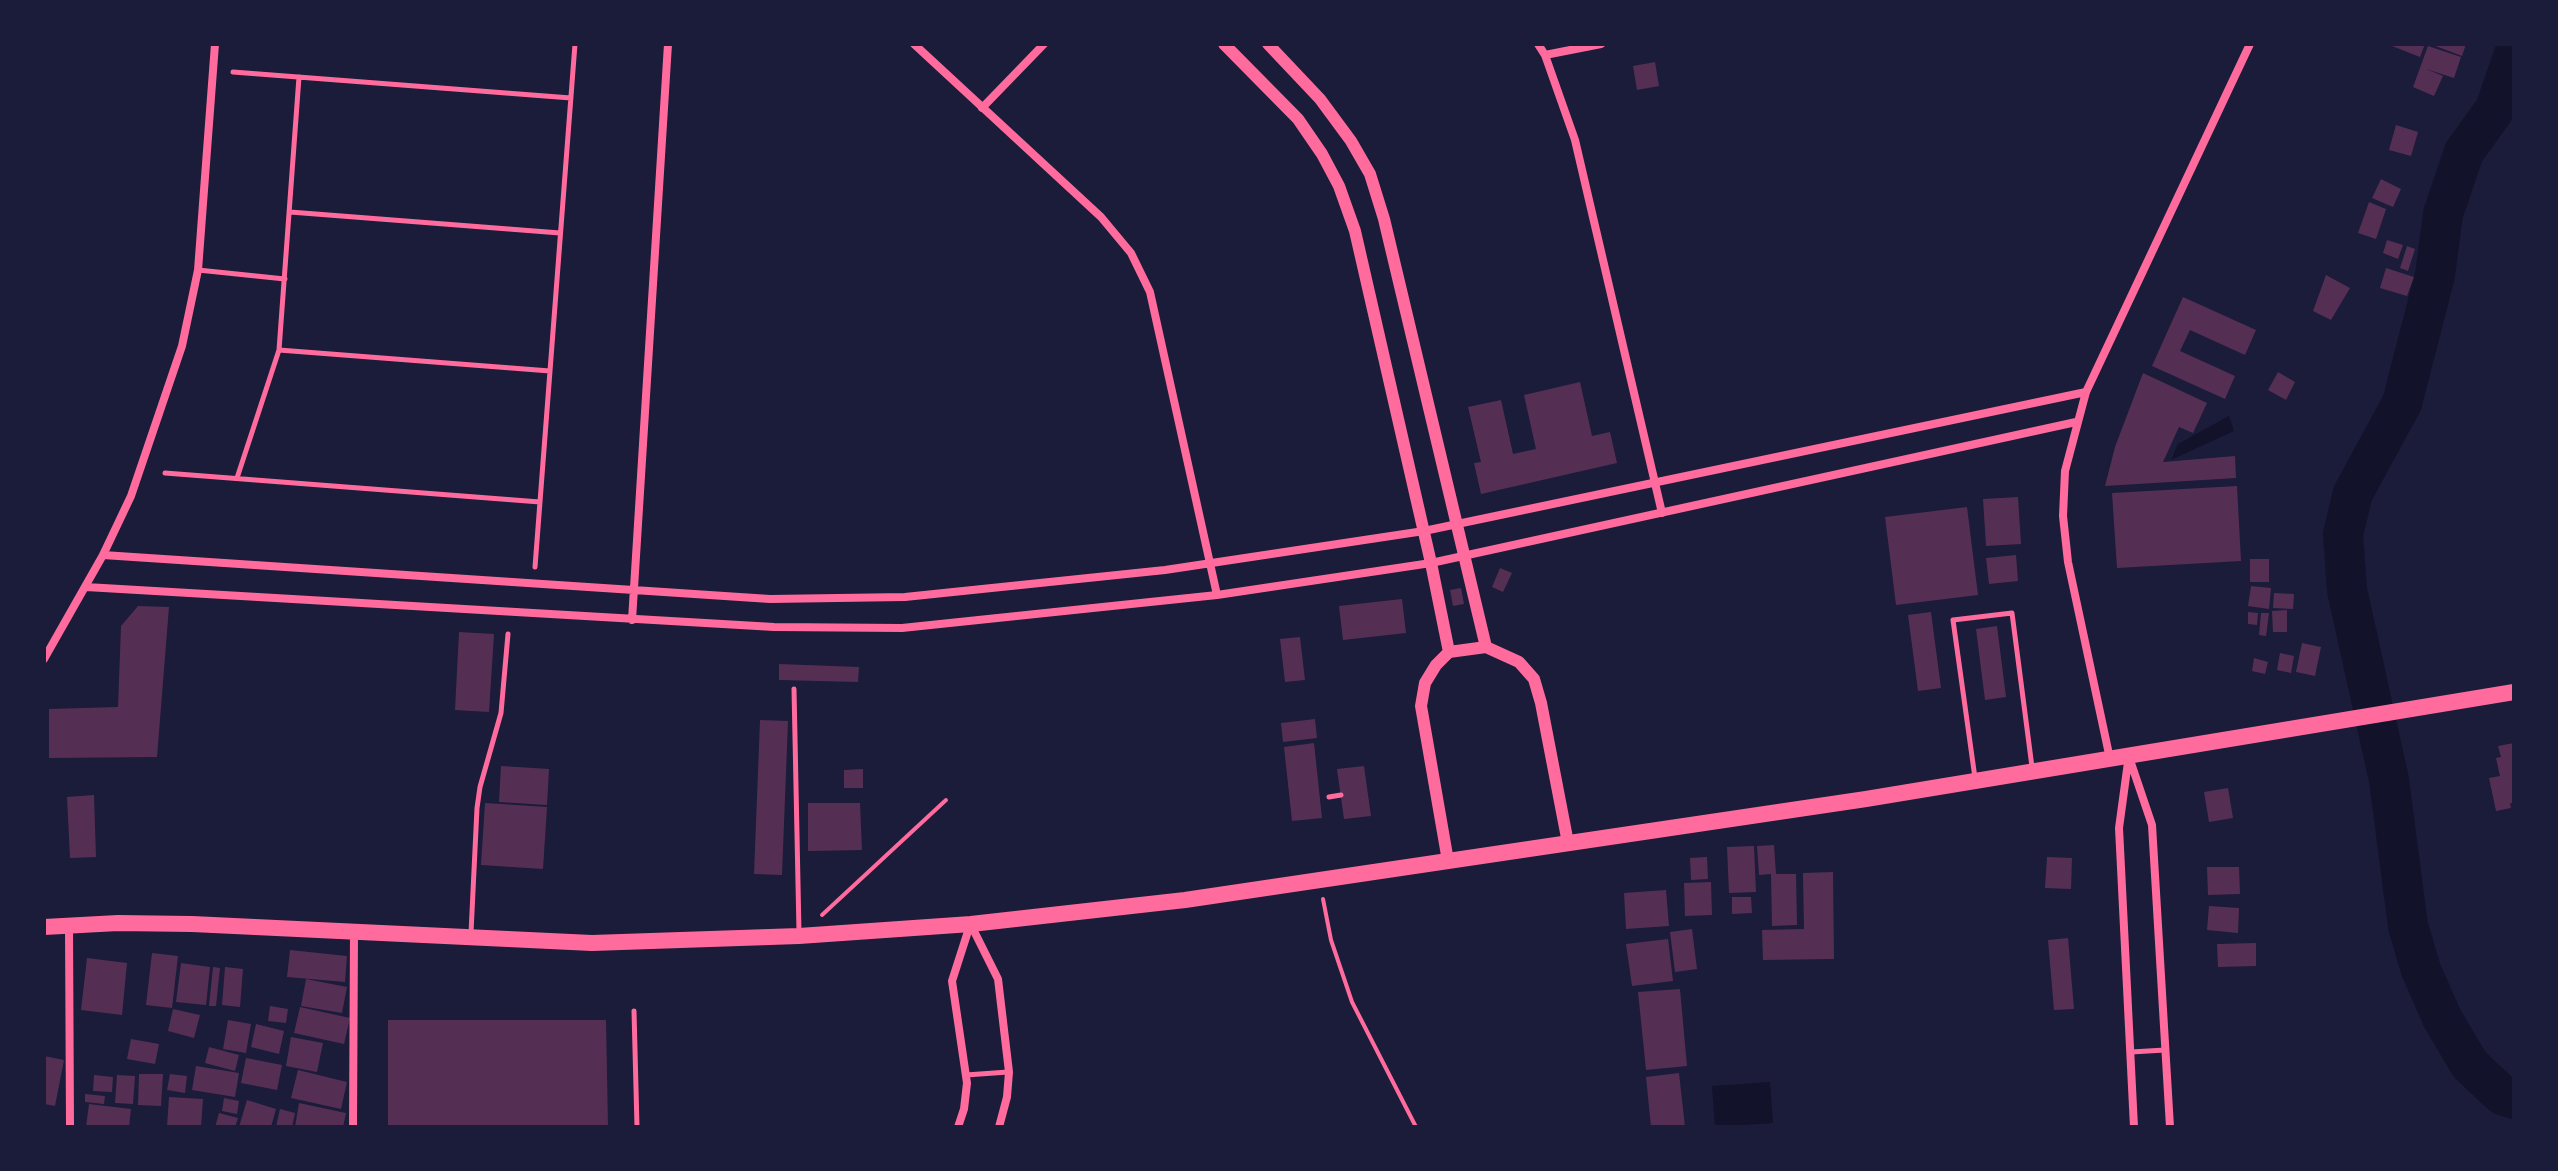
<!DOCTYPE html>
<html>
<head>
<meta charset="utf-8">
<style>
  body { margin:0 }
  #map { position:relative; width:2558px; height:1171px; overflow:hidden; background:#1b1b3a; font-family:Lora,serif }
  canvas { display:block }
  .frame { position:absolute; inset:0; border:46px solid #1b1b3a; pointer-events:none }
</style>
</head>
<body>
<div id="map">
<canvas width="2558" height="1171"></canvas>
<div class="frame"></div>
</div>
<script>
const context = document.querySelector('canvas').getContext('2d');
context.lineJoin = 'round';
function fillPath(path, color) { context.fillStyle = color; context.fill(path, 'evenodd'); }
const toPath = rows => new Path2D(rows.map(r => 'M' + r).join(''));
function stroke(path, color, width, dash) { context.strokeStyle = color; context.lineWidth = width; context.lineCap = dash ? 'butt' : 'round'; context.setLineDash(dash || []); context.stroke(path); }
fillPath(toPath([
  [2229,416,2234,431,2171,460,2178,444],
  [1770,1082,1773,1123,1715,1127,1712,1086]
]), '#12122b');
stroke(toPath([
  [2514,54,2495,109,2464,152,2443,214,2435,275,2402,403,2353,493,2343,534,2347,590,2389,780,2408,926,2421,970,2442,1018,2470,1065,2502,1095,2514,1099]
]), '#12122b', 40);
fillPath(toPath([
  [2387,44,2425,44,2420,57],
  [2430,44,2466,44,2462,56],
  [2428,46,2461,57,2454,78,2426,69,2443,76,2434,96,2413,87],
  [1655,62,1659,86,1637,90,1633,66],
  [2396,125,2418,132,2411,156,2389,150],
  [2381,179,2401,189,2393,207,2372,198],
  [2369,202,2386,209,2376,239,2358,233],
  [2387,240,2403,245,2398,259,2383,253],
  [2407,246,2415,249,2408,271,2400,268],
  [2386,268,2414,277,2407,296,2380,288],
  [2326,275,2350,288,2331,320,2313,311],
  [2183,297,2256,330,2245,355,2190,330,2180,351,2235,376,2225,399,2152,366],
  [2278,372,2295,382,2286,400,2268,390],
  [2143,373,2207,403,2193,433,2179,427,2163,462,2235,456,2236,478,2105,486,2115,447],
  [1580,382,1592,436,1610,432,1617,463,1481,494,1474,463,1481,462,1468,407,1501,400,1513,454,1536,449,1524,395],
  [2237,486,2241,561,2117,568,2112,493],
  [2018,497,2021,544,1986,546,1983,499],
  [1967,507,1978,595,1896,605,1885,517],
  [2016,555,2018,581,1989,584,1986,558],
  [2250,559,2269,559,2269,582,2250,582],
  [1500,568,1512,573,1503,592,1492,587],
  [2251,586,2271,588,2269,609,2248,606],
  [1461,588,1464,604,1453,606,1450,590],
  [2274,593,2294,594,2293,609,2273,608],
  [1402,599,1406,633,1343,640,1339,606],
  [138,606,169,607,157,757,49,758,49,709,118,707,121,626],
  [2287,610,2287,632,2273,632,2272,611],
  [1931,612,1941,688,1918,691,1908,615],
  [2248,612,2258,613,2257,625,2248,624],
  [2261,613,2269,613,2266,636,2259,635],
  [1997,626,2006,697,1985,700,1976,629],
  [459,632,494,634,489,712,455,710],
  [1300,637,1305,680,1285,682,1280,639],
  [2302,643,2321,647,2315,676,2296,672],
  [2280,653,2294,656,2291,673,2277,670],
  [2254,658,2268,662,2265,674,2252,671],
  [779,664,859,667,858,682,779,680],
  [1315,719,1317,738,1283,742,1281,723],
  [760,720,788,721,782,875,754,874],
  [1314,743,1322,818,1292,821,1284,747],
  [2514,743,2514,803,2510,803,2511,808,2496,811,2489,778,2500,776,2496,758,2501,757,2498,746],
  [501,766,549,769,547,805,499,802],
  [1364,766,1371,816,1344,819,1337,769],
  [863,769,863,788,844,788,844,770],
  [2228,788,2233,818,2209,822,2204,792],
  [94,795,96,857,70,858,67,797],
  [485,803,547,807,543,869,481,865],
  [808,803,860,803,862,850,808,851],
  [1774,845,1776,874,1796,874,1797,925,1772,926,1771,874,1759,875,1757,846],
  [1754,846,1756,892,1729,893,1727,847],
  [1707,857,1708,879,1691,880,1690,858],
  [2047,857,2072,858,2071,889,2045,888],
  [2207,867,2239,867,2240,894,2208,895],
  [1833,872,1834,959,1763,960,1762,930,1804,929,1803,873],
  [1711,882,1712,915,1685,916,1684,883],
  [1666,890,1669,926,1626,929,1624,893],
  [1732,897,1751,897,1752,913,1732,914],
  [2209,906,2239,908,2238,933,2207,930],
  [1692,929,1697,969,1675,972,1670,932],
  [2068,938,2074,1009,2054,1010,2048,940],
  [1668,939,1673,981,1632,986,1626,944],
  [2256,943,2256,966,2218,967,2217,944],
  [290,950,347,956,345,982,287,977],
  [152,953,178,956,172,1008,146,1005],
  [87,958,127,963,122,1015,81,1010],
  [181,963,210,967,206,1005,176,1002],
  [213,967,220,968,216,1006,209,1006],
  [225,967,243,969,240,1007,222,1005],
  [306,979,347,987,342,1013,301,1006],
  [1680,989,1687,1066,1646,1070,1638,992],
  [270,1006,288,1009,286,1023,268,1021],
  [300,1007,350,1018,344,1044,294,1033],
  [173,1009,200,1015,194,1038,168,1031],
  [228,1020,251,1024,246,1053,223,1049],
  [388,1020,606,1020,608,1127,388,1127],
  [256,1024,284,1031,279,1054,251,1047],
  [291,1037,323,1043,317,1072,286,1066],
  [131,1039,159,1044,155,1064,127,1059],
  [209,1047,239,1055,235,1071,205,1063],
  [44,1056,64,1060,55,1106,44,1104],
  [246,1058,282,1065,277,1090,241,1083],
  [196,1066,239,1073,235,1097,192,1090],
  [298,1070,347,1082,341,1109,291,1098],
  [1679,1073,1685,1127,1651,1127,1646,1077],
  [139,1074,163,1074,161,1106,138,1105],
  [170,1074,187,1076,185,1093,167,1090],
  [94,1075,113,1077,112,1092,93,1091],
  [117,1075,135,1076,133,1104,115,1103],
  [85,1094,105,1096,104,1104,85,1102],
  [169,1097,203,1099,201,1127,167,1127],
  [224,1098,239,1101,237,1114,222,1111],
  [247,1100,276,1109,271,1127,239,1127],
  [299,1103,346,1113,343,1127,295,1127],
  [89,1104,131,1109,129,1127,86,1127],
  [280,1109,295,1113,292,1127,276,1127],
  [219,1113,238,1118,235,1127,215,1127]
]), '#542f53');
stroke(toPath([
  [1323,899,1331,940,1352,1002,1416,1127],
  [822,915,946,800]
]), '#ff6b9d', 4);
stroke(toPath([
  [233,72,571,98],
  [290,212,560,233],
  [198,270,285,279],
  [279,350,550,371],
  [165,473,540,502],
  [237,478,279,350,299,77],
  [535,567,575,44],
  [794,689,799,932],
  [1975,778,1953,620,2012,613,2032,767],
  [1329,797,1341,795],
  [471,933,477,808,480,787,501,713,508,634],
  [634,1011,637,1127],
  [2131,1052,2165,1050],
  [966,1075,1008,1072]
]), '#ff6b9d', 5);
stroke(toPath([
  [914,44,1101,217,1131,253,1150,292,1217,595],
  [1538,44,1545,55,1575,140,1662,513],
  [1545,55,1601,44],
  [982,108,1044,44],
  [103,555,770,599,905,597,1165,570,1424,531,2086,392],
  [86,587,774,627,902,628,1217,595,1431,563,2076,422],
  [632,620,668,44],
  [44,659,103,555,131,496,182,346,198,270,215,44],
  [2129,757,2152,825,2170,1127],
  [2110,759,2068,562,2063,516,2065,471,2086,392,2250,44],
  [2128,762,2119,828,2134,1127],
  [971,925,998,979,1009,1072,1007,1097,999,1127],
  [69,926,70,1127],
  [353,1127,354,932],
  [958,1127,964,1109,967,1083,952,981,970,925]
]), '#ff6b9d', 8);
stroke(toPath([
  [1224,44,1298,119,1322,154,1339,186,1355,231,1431,563,1449,652],
  [1268,44,1320,99,1351,141,1370,174,1384,219,1486,647],
  [1448,861,1421,706,1425,683,1436,665,1449,652,1486,647,1519,662,1534,679,1541,703,1568,843]
]), '#ff6b9d', 12);
stroke(toPath([
  [44,927,118,923,192,924,592,943,799,936,971,924,1185,900,1866,799,2514,692]
]), '#ff6b9d', 16);
</script>
</body>
</html>
